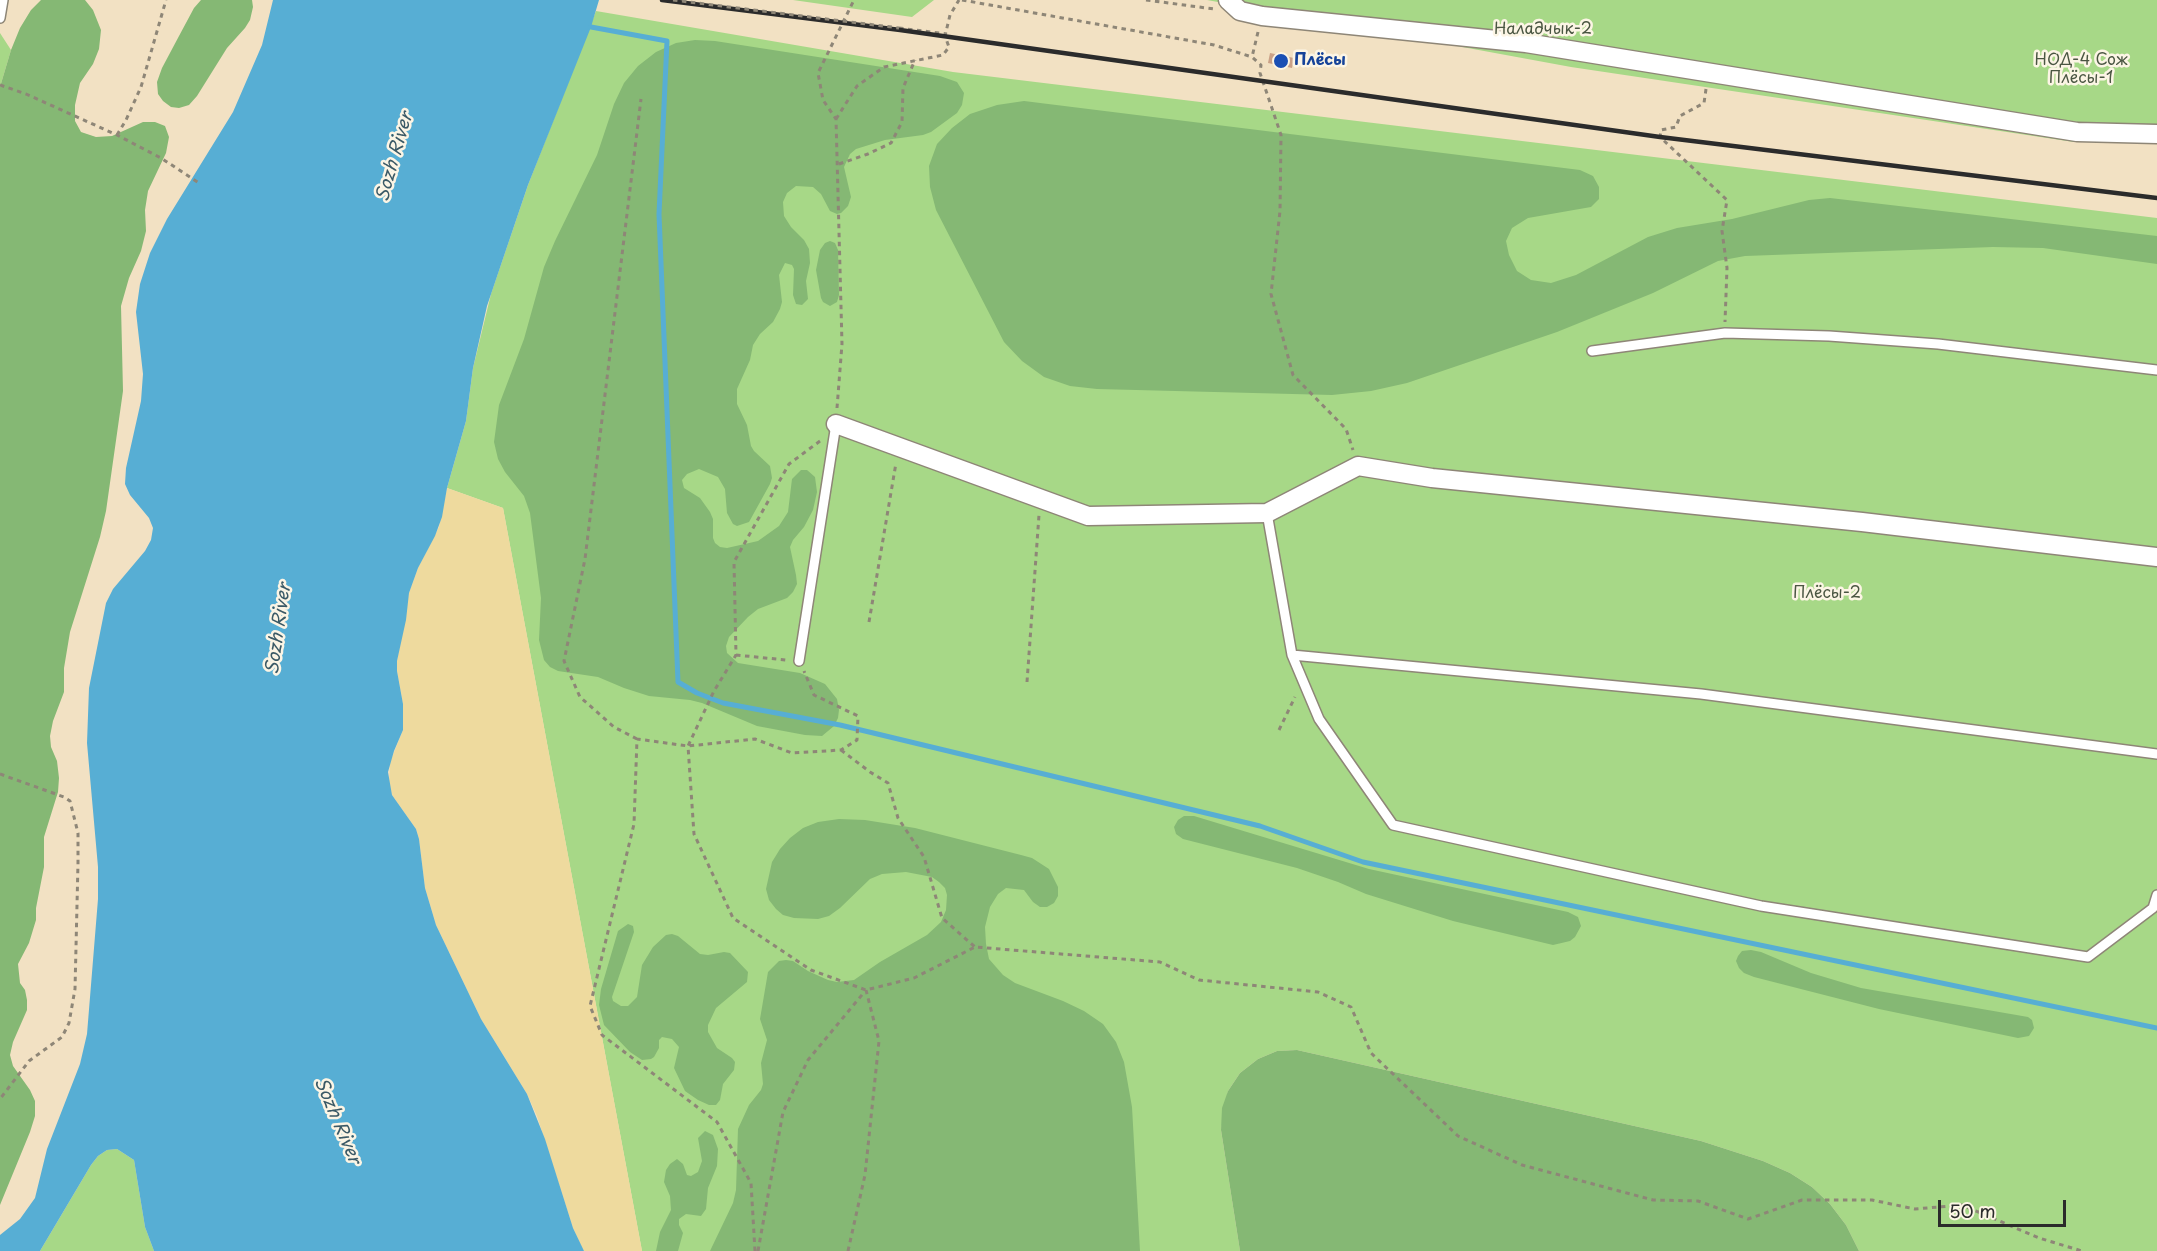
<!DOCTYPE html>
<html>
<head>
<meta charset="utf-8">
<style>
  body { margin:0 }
  #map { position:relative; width:2157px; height:1251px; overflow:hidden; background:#f2e1c3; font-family:"Playpen Sans",sans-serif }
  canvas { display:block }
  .scale { position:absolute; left:1938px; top:1200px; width:128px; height:27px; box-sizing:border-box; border:3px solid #2b2b2b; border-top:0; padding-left:8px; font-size:18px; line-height:21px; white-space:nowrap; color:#2b2b2b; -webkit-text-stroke:4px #fcf5e5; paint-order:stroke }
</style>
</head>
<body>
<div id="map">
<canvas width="2157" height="1251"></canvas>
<div class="scale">50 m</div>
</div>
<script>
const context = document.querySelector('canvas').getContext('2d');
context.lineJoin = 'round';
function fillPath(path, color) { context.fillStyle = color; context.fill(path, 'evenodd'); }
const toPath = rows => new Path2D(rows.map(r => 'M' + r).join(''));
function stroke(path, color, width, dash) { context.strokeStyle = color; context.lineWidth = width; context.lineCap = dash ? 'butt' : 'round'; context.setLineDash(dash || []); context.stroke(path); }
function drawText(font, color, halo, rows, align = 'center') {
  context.font = font + ' "Playpen Sans",sans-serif'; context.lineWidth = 5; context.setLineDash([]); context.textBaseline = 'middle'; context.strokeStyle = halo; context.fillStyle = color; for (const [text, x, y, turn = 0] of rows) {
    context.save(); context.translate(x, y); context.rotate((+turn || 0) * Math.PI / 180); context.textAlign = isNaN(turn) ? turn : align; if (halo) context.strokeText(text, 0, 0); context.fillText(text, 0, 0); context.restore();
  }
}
fillPath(toPath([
  [793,0,934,0,912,17],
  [1207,0,2157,0,2157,142,2074,142,1571,67],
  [596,11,953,72,2157,218,2157,1251,1859,1251,1846,1225,1830,1204,1812,1187,1790,1173,1763,1161,1701,1141,1297,1050,1277,1051,1258,1059,1240,1073,1228,1091,1221,1130,1240,1251,642,1251,503,508,447,488,466,421,473,368,491,294,528,185],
  [0,33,11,50,0,87],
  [117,1149,134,1160,145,1227,154,1251,40,1251,91,1165,98,1156,107,1150]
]), '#a7d887');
fillPath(toPath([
  [41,0,85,0,93,10,101,30,99,49,93,64,80,83,75,105,75,121,81,132,96,137,112,136,143,122,155,122,165,126,169,137,166,153,148,191,145,210,146,231,141,251,129,278,121,306,123,391,106,511,100,537,70,632,64,668,64,692,53,721,50,736,51,747,57,761,59,778,58,792,44,837,44,867,36,908,36,920,29,943,18,964,20,983,25,990,27,1000,27,1010,13,1042,10,1055,13,1066,30,1090,35,1101,35,1116,30,1132,0,1205,0,87,11,50,20,28,31,10],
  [201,0,252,0,253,7,250,20,245,28,227,48,197,96,189,105,179,108,171,107,163,101,158,94,157,82,162,68,179,36,194,8],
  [695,40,715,41,940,76,957,82,964,93,962,105,957,113,931,132,923,135,885,140,856,149,850,154,844,167,851,197,848,206,841,213,837,214,830,211,821,194,813,187,796,186,787,193,783,202,784,216,791,227,804,240,809,249,810,263,806,281,808,299,802,305,796,304,793,295,794,269,792,265,785,263,779,275,782,302,780,309,773,322,760,334,753,345,750,360,737,389,737,404,747,425,751,446,754,451,770,466,772,478,770,484,749,522,737,526,733,524,727,513,725,489,718,477,699,469,687,474,682,480,684,488,700,498,710,512,713,519,713,538,715,543,720,547,727,548,758,541,779,526,788,512,792,479,801,470,807,470,815,477,817,492,813,510,804,527,793,540,790,547,796,575,797,584,793,592,787,598,758,609,748,617,729,637,726,646,727,653,738,663,800,673,825,684,837,699,839,710,838,718,834,726,822,736,805,735,757,726,702,703,690,700,649,696,624,688,598,677,558,671,550,667,544,660,539,640,541,598,530,513,524,496,505,472,498,459,494,442,499,405,524,339,544,267,555,241,597,155,614,104,624,83,638,66,656,52,676,43],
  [1024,101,1580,170,1593,176,1599,187,1599,199,1591,207,1528,218,1512,228,1506,241,1509,255,1517,271,1531,280,1551,283,1576,275,1648,237,1677,228,1732,219,1809,200,1830,198,2157,236,2157,264,2043,248,1993,247,1745,256,1718,261,1653,293,1557,332,1407,383,1371,391,1332,395,1097,389,1070,386,1044,377,1022,361,1004,342,936,210,930,187,929,166,937,144,952,128,970,114,997,105],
  [830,241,835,243,838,250,839,295,837,302,830,306,823,302,821,298,816,270,820,250,825,243],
  [1184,816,1194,816,1369,869,1568,912,1578,917,1581,926,1575,937,1570,941,1553,945,1453,921,1366,894,1338,882,1297,868,1183,839,1176,834,1174,827,1178,820],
  [839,819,865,820,915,828,1021,855,1032,858,1049,869,1058,887,1058,896,1054,903,1047,907,1040,907,1033,902,1024,890,1006,888,998,894,990,907,985,927,986,944,989,959,1003,975,1015,983,1063,1001,1084,1011,1103,1024,1116,1042,1124,1062,1132,1107,1140,1251,710,1251,733,1203,736,1190,738,1129,749,1105,761,1090,763,1084,761,1063,767,1040,760,1019,768,972,779,961,786,960,793,961,808,971,828,980,837,982,854,980,880,962,927,935,941,922,946,910,947,895,945,888,939,882,932,877,906,872,882,874,870,879,840,908,829,916,818,919,794,918,783,915,776,909,769,900,766,889,772,862,780,849,790,838,803,828,818,822],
  [628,924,633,926,634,932,612,997,613,1001,621,1006,628,1006,637,997,642,965,653,947,666,935,672,934,678,936,700,954,708,955,724,952,730,953,748,972,747,982,716,1008,708,1025,708,1032,717,1048,732,1058,735,1062,734,1070,723,1084,720,1100,716,1105,709,1105,698,1100,685,1091,674,1068,679,1047,672,1039,662,1037,659,1040,659,1048,654,1057,651,1059,642,1060,630,1052,604,1025,599,1005,601,989,618,931],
  [1751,950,1761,952,1811,973,1861,988,2028,1017,2032,1020,2034,1028,2029,1036,2018,1038,1879,1009,1754,977,1744,973,1739,968,1736,961,1738,956,1742,951],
  [1297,1050,1701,1141,1763,1161,1790,1173,1812,1187,1830,1204,1846,1225,1859,1251,1240,1251,1221,1130,1222,1108,1228,1091,1240,1073,1258,1059,1277,1051],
  [705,1131,713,1135,718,1149,717,1166,708,1188,706,1209,701,1216,686,1214,679,1219,679,1225,683,1233,678,1251,656,1251,660,1232,671,1210,670,1196,664,1182,666,1170,670,1164,677,1159,683,1164,687,1175,691,1176,698,1172,702,1161,698,1138]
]), '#85b874');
fillPath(toPath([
  [447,488,503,508,642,1251,584,1251,582,1248,573,1228,537,1116,527,1094,481,1019,436,925,425,888,419,839,416,829,392,795,389,783,390,762,403,730,403,704,397,671,397,661,409,593,418,568,439,527]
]), '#eeda9e');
fillPath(toPath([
  [273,0,599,0,591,27,528,185,487,306,473,368,466,421,447,488,442,517,435,536,418,568,409,593,406,620,397,661,397,671,403,704,403,730,394,751,388,772,392,795,416,829,419,839,425,888,436,925,481,1019,527,1094,545,1139,573,1228,584,1251,154,1251,145,1227,134,1160,117,1149,107,1150,98,1156,91,1165,40,1251,0,1251,0,1235,20,1219,35,1198,47,1149,80,1064,87,1034,98,899,98,867,87,743,89,688,106,603,113,589,145,551,151,540,153,528,149,518,130,495,125,484,126,468,141,401,143,374,136,312,140,284,150,253,167,219,233,112,262,45]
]), '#57aed4');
stroke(toPath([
  [591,27,667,41,659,214,678,682,697,693,723,703,840,725,1260,826,1363,862,2157,1028]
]), '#57aed4', 5);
fillPath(toPath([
  [1270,53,1294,58,1292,68,1268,63]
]), '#caa187');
const service = toPath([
  [0,18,3,0],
  [1592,351,1725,333,1829,336,1938,344,2157,370],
  [1267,513,1292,655,1319,719,1393,825,1761,906,2088,957,2153,908,2157,895],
  [1292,655,1701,694,2157,754],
  [799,661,836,424]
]);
const minor = toPath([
  [1228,0,1240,11,1262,16,1526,43,2077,132,2157,134],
  [836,424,1088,516,1267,513,1358,466,1432,478,1862,522,2157,557]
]);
stroke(service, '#8e8677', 12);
stroke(minor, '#8e8677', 21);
stroke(toPath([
  [962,0,1214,45,1252,57],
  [1146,0,1214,9],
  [899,28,947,34],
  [1258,32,1252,57,1261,65,1260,73,1281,135,1280,211,1271,294,1293,375,1346,429,1353,450],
  [0,85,26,94,117,135,161,158,199,183],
  [1706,89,1704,103,1680,116,1676,127,1661,130,1660,137,1727,200,1722,231,1727,268,1725,322],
  [836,119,857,86,884,67,943,55,949,47,945,36,950,15,959,0],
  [117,135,126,120,141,87,166,0],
  [839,164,868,154,891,143,902,122,903,88,915,60],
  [837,408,842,344,836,119,823,100,818,73,854,0],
  [820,441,789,464,734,562,736,655,714,691,688,746,694,834,733,918,811,970,866,990,914,978,975,947,1160,962,1199,980,1318,992,1351,1007,1371,1053,1458,1136,1522,1165,1653,1200,1698,1201,1748,1219,1802,1200,1872,1200,1915,1209,1962,1205,2039,1238,2082,1251],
  [869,622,896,463],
  [736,655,786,660],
  [1027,682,1039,515],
  [1279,730,1295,697],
  [637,739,614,727,580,697,564,661,585,559,641,99],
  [841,750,870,772,888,783,898,818,924,857,942,918,975,947],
  [0,774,64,797,70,801,78,833,78,863,75,989,69,1023,62,1037,29,1061,0,1099],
  [755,1251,751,1183,717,1122,602,1035,590,1006,634,824,637,739,688,746,755,739,792,753,841,750,857,740,858,716,814,695,804,671],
  [758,1251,783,1112,808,1060,866,990],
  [848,1251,865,1175,879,1041,866,990]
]), '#8e8677', 3, [4.5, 4.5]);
stroke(service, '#fff', 9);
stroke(minor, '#fff', 18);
stroke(toPath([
  [662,0,900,30,1660,137,2157,198]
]), '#2b2b2b', 4.5);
stroke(toPath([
  [673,0,899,28]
]), '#8e8677', 3, [4.5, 4.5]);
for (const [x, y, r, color] of [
  [1281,61,8,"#1a4fb4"]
]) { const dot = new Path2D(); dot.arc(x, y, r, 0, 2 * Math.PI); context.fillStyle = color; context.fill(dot); stroke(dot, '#fcf5e5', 2); }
drawText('16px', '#4a5642', '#fcf5e5', [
  ["Наладчык-2",1543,30],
  ["НОД-4 Сож",2081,61],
  ["Плёсы-1",2081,79],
  ["Плёсы-2",1827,594]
]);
drawText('bold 16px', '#164399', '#fcf5e5', [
  ["Плёсы",1294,61]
], 'left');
drawText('italic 18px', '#3a5966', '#fcf5e5', [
  ["Sozh River",395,157,-74],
  ["Sozh River",279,629,-82],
  ["Sozh River",337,1121,67]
]);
</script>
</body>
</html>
